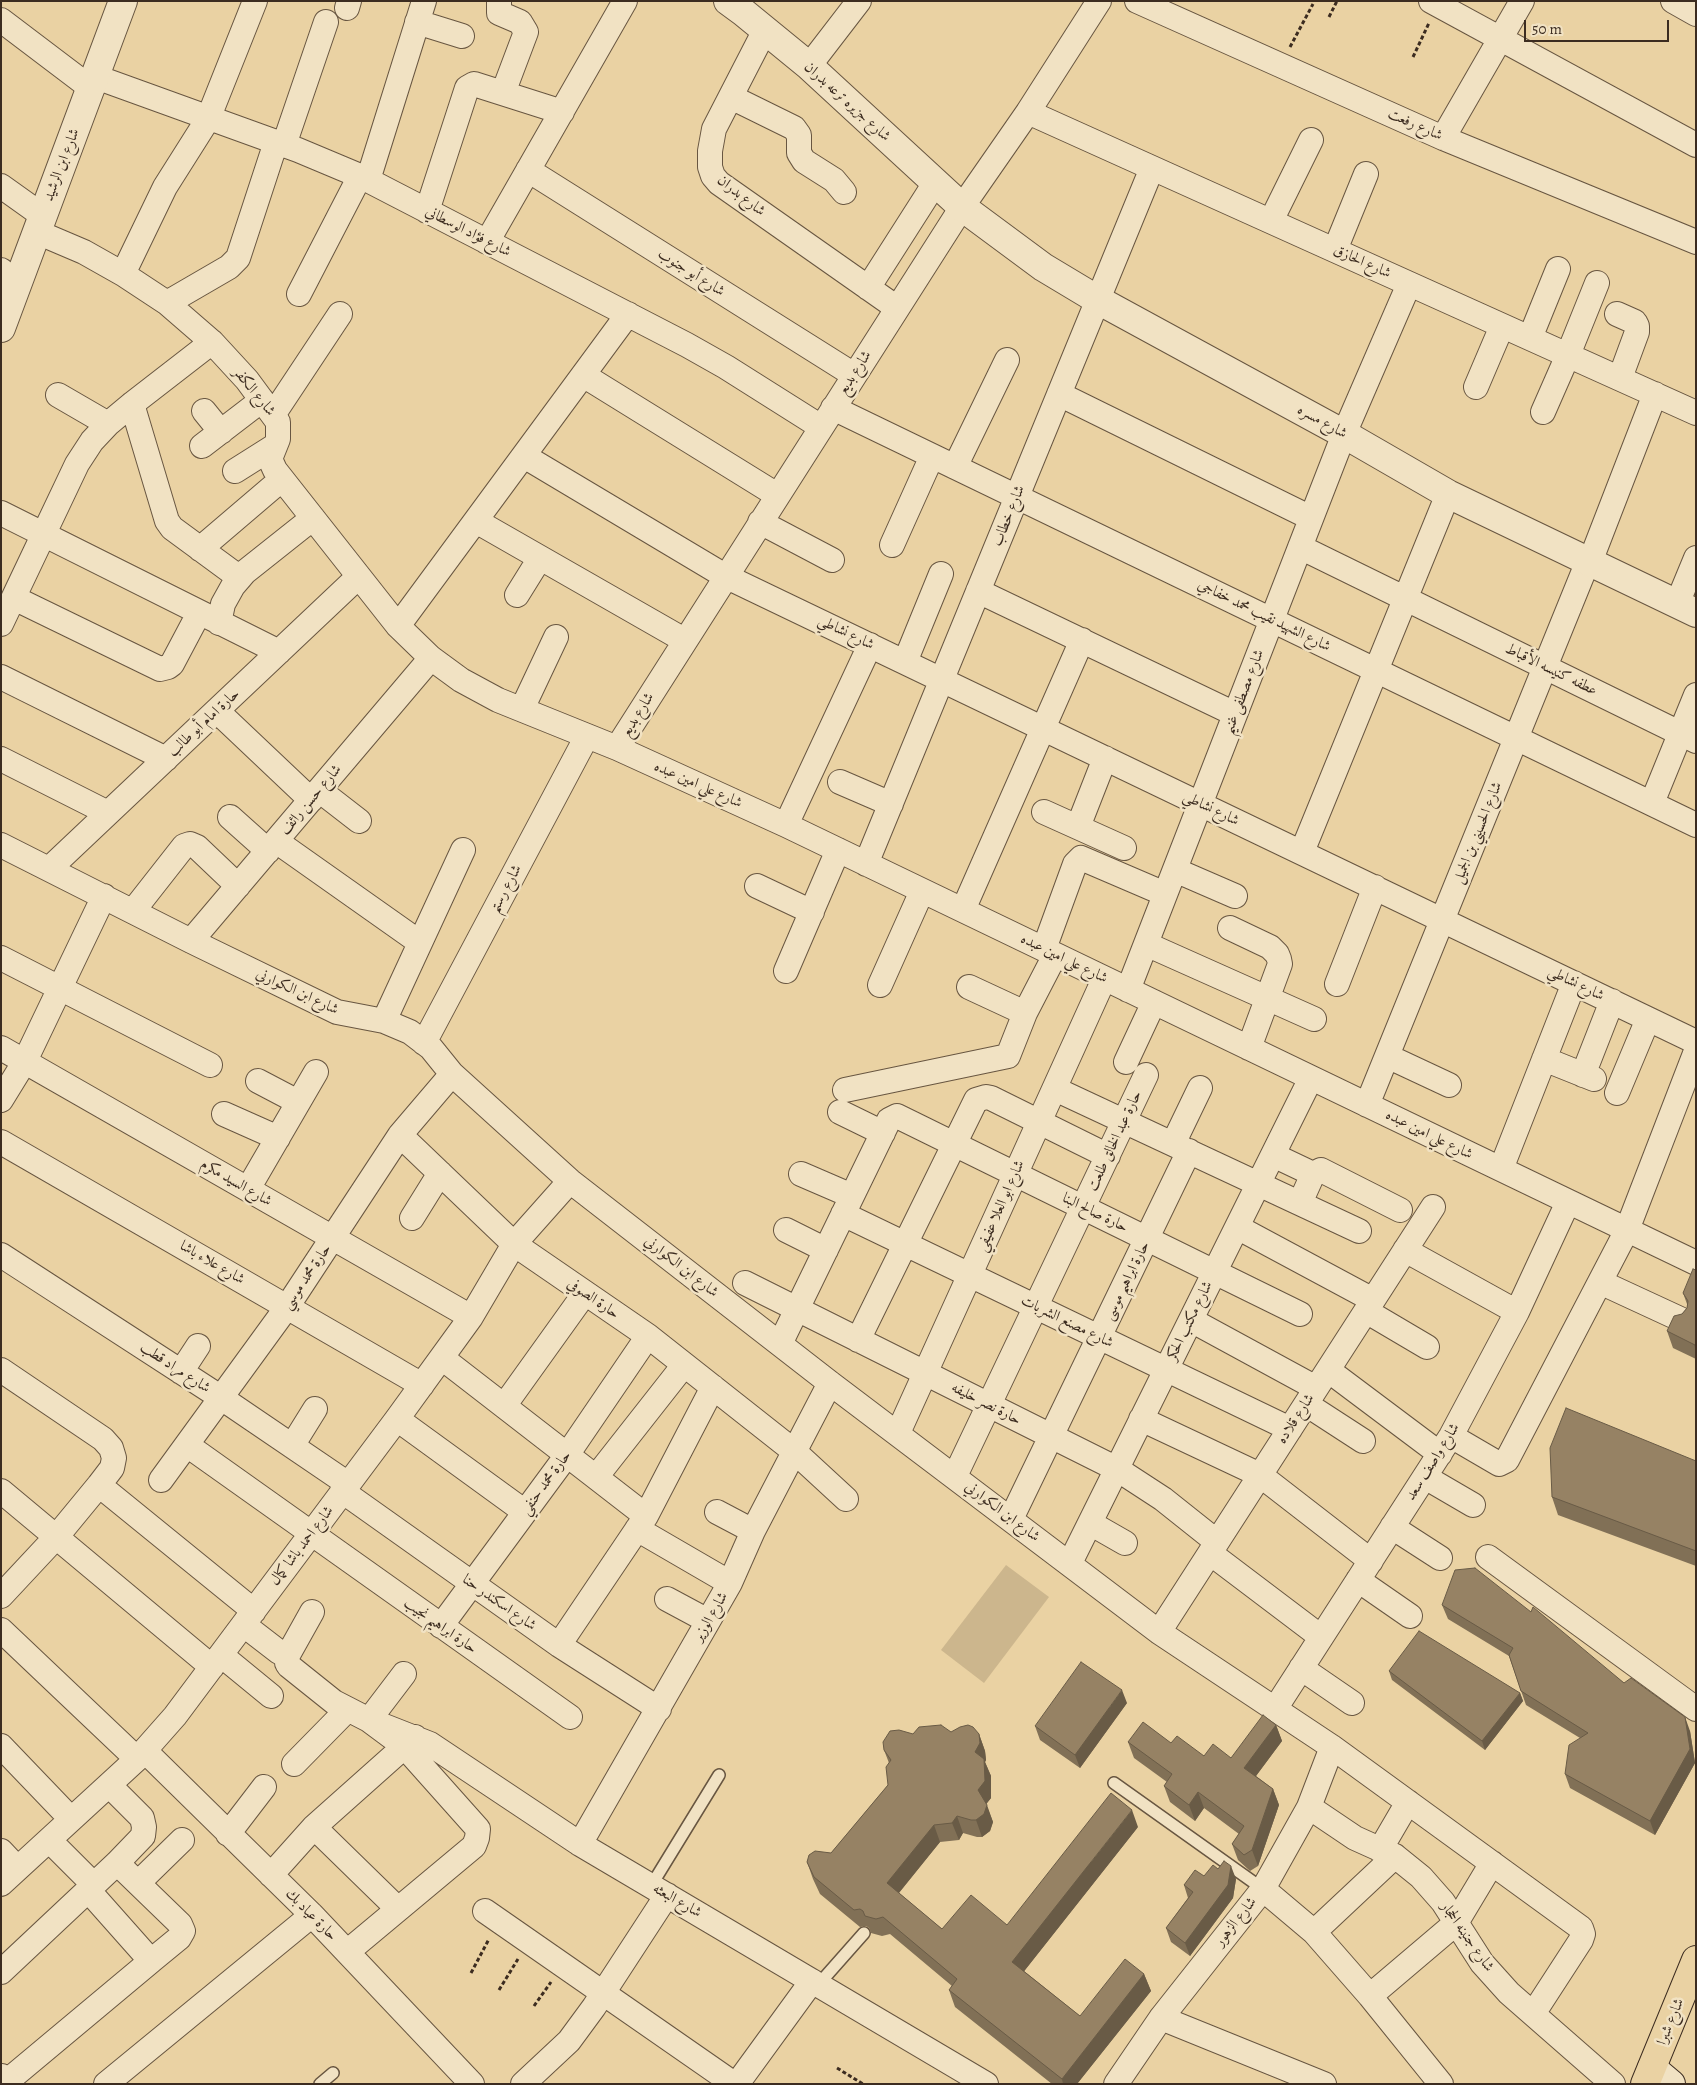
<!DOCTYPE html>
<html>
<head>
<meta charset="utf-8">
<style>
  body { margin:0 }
  #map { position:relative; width:1697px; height:2085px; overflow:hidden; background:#ead2a3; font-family:Alegreya,serif }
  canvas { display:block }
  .frame { position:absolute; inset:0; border:2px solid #3c2c20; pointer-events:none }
  .scale { position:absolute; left:1524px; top:20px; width:145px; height:22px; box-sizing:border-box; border:2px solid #3c2c20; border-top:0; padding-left:6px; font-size:15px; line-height:18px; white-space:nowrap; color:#3c2c20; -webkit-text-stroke:4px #f1e2c3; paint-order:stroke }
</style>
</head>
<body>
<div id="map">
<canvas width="1697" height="2085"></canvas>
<div class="frame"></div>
<div class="scale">50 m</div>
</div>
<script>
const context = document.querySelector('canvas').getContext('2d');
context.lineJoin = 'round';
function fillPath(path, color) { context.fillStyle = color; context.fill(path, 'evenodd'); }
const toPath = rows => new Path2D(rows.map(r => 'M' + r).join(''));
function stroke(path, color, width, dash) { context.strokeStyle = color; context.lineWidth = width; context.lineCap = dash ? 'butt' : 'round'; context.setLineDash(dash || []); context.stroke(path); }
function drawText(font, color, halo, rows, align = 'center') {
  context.font = font + ' Alegreya,Amiri,serif'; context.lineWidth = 5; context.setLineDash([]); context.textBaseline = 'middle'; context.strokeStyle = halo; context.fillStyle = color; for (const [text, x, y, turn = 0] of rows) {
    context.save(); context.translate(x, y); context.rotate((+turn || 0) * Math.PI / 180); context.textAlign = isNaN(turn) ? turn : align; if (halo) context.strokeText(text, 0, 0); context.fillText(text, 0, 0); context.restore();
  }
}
fillPath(toPath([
  [1006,1565,1049,1597,984,1683,941,1650]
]), '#ccb68d');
const service = toPath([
  [1114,1783,1263,1889],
  [651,1886,719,1775],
  [818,1985,864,1933],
  [320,2084,333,2073]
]);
const minor = toPath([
  [499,1,499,13,520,22,526,32,503,93],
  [1137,1,1443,138,1696,242],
  [1431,1,1696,145],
  [1673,1,1696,14],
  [347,8,349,1],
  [1,20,92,89],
  [417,22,462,36],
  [765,30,714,129,710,151,710,167,713,176,719,183,897,308],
  [809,66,859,1],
  [96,77,298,150,360,176,687,345,726,367,821,427],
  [731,97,794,128,799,135,799,153,804,161,834,180,844,192],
  [1028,112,1696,413],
  [1443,138,1522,1],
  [284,145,326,22],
  [528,170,854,375],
  [368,180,424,1],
  [1,186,43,216],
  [427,211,467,88,474,84,562,112],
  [1271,221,1311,140],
  [37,232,84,252,123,274,167,303,212,342,247,380,278,422,278,439,270,459,275,470,398,626,431,658,461,680,498,700,617,748,786,825,1696,1263],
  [487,242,625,1],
  [1335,250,1366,174],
  [1,270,17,282],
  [123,274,165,187,208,119,255,1],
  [868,288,935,183],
  [299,294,360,176],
  [167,303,229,267,238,258,276,142],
  [1617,314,1635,322,1637,326,1637,332,1620,378],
  [1530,338,1558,269],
  [583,375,777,495],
  [1476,387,1502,326],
  [1059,394,1311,518],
  [58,395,108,424],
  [132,404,167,521,172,528,240,578],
  [833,408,1696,825],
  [204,411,221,432],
  [1543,412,1568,355,1597,283],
  [273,415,340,314],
  [202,446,262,400],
  [524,456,725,576,1696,1042],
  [955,467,1007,360],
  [235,471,273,447],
  [1,513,279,652],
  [476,521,684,640],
  [760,522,832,560],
  [892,545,932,456],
  [1300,547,1696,741],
  [200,549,282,479],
  [1590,562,1655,394],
  [978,591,1235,714],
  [517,595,540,558],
  [14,598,160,669,168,667,172,664,199,613],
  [1677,604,1696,558],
  [219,623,223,604,233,586,245,572,313,518],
  [1,624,77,464,92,441,108,424,132,404,212,342],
  [398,626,628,314],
  [905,662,941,574],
  [1,677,166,759],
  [522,709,556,637],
  [217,711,311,800],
  [617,748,962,207,1028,112,1099,1],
  [1,759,108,813],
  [840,782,891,804],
  [319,790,359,821],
  [1652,803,1696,695],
  [1044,812,1124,848],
  [230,817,268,851],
  [786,825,870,645],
  [1078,827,1105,758],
  [276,841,419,942],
  [1,845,191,941,337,1012,384,1021,410,1032,431,1048,452,1074,570,1181,830,1383,1159,1632,1332,1747,1581,1928,1583,1934,1581,1940,1533,2014],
  [1302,852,1448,494],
  [866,864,1152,168],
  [49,869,358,577],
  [1175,870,1235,896],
  [757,886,812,912],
  [963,910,1082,640],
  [133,911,184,846,190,844,197,847,238,886],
  [1230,928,1270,947,1277,954,1279,959,1280,964,1249,1048],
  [191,941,431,658],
  [1146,944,1314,1019],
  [1044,949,1075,864,1081,858,1165,894],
  [1,958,210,1065],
  [786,971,838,850],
  [1337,984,1375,887],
  [880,985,922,891],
  [969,987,1025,1013],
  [1128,990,1344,434,1409,284],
  [384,1021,463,850],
  [424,1043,587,736],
  [1,1048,471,1317],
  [1387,1056,1449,1085],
  [1544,1059,1594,1079],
  [1126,1062,1154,1002],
  [1583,1075,1612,1001],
  [258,1081,298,1102],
  [1055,1089,1359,1231],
  [845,1090,1008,1056,1025,1013,1055,955],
  [1617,1093,1648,1019],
  [1,1100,25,1061,104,896],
  [1367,1105,1588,561],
  [840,1112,883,1133],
  [224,1114,278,1138],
  [400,1135,514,1244,648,1336,795,1452,846,1499],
  [1,1142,422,1385],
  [1173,1144,1200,1088],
  [1273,1155,1313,1174],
  [1501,1169,1574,983],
  [801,1174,852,1196],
  [248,1189,316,1072],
  [1300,1203,1313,1174,1321,1170,1400,1210],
  [843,1214,1290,1429],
  [412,1218,440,1173],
  [1237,1227,1373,1300],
  [786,1230,826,1250],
  [1405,1250,1517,1312],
  [1,1255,220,1397,348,1484],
  [1600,1282,1680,1319],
  [745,1283,1117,1469,1163,1499,1217,1542],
  [1366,1311,1427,1347],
  [1191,1320,1316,1388],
  [858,1340,976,1100,986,1097,991,1098,1108,1156],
  [780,1344,889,1120,897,1116,1300,1314],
  [442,1358,646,1516],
  [1,1370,103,1439,111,1448,114,1458,112,1468,99,1485,57,1536,1,1596],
  [1328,1370,1440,1454],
  [181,1372,198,1346],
  [1306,1404,1363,1441],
  [504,1406,585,1293],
  [397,1419,525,1512],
  [1141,1419,1260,1475,1371,1561],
  [898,1433,1104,979],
  [1451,1436,1499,1464,1507,1460,1627,1230,1696,1051],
  [187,1445,570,1717],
  [292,1446,315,1409],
  [955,1476,1146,1075],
  [596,1477,684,1365],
  [1425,1477,1473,1505],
  [161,1480,287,1307,400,1135,452,1074],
  [99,1485,254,1611],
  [1,1491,212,1667],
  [342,1491,559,1645,659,1709],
  [717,1512,753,1531],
  [1011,1519,1189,1151],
  [1090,1523,1125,1543],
  [1392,1527,1440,1558],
  [637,1529,730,1583],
  [1210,1553,1321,1637],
  [1488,1557,1696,1709],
  [1070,1563,1311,1078],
  [1358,1580,1410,1616],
  [667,1599,708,1621],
  [312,1612,288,1655,287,1663,289,1666,334,1702,369,1720,404,1746,478,1829,477,1838,474,1846,347,1952],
  [244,1625,279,1652],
  [441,1626,567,1455,648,1336],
  [1,1630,137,1759],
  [1159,1632,1433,1207],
  [559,1645,646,1516,713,1387],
  [221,1655,271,1696],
  [1301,1668,1352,1703],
  [404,1674,369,1720,430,1744,580,1844,986,2084],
  [1275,1709,1451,1436,1517,1312,1568,1202],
  [1,1746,71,1819],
  [145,1751,312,1915,472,2084],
  [294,1764,347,1710],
  [1309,1807,1355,1838,1395,1856,1421,1877,1443,1902,1482,1963,1509,1993,1613,2084],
  [314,1827,398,1909],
  [228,1834,264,1787],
  [49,1840,94,1885],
  [580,1844,730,1583,753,1531,830,1383],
  [1380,1850,1408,1802],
  [1,1851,17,1868],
  [117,1863,180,1924,183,1931,179,1938,151,1961],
  [271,1875,314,1827,415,1737],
  [138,1883,182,1840],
  [1,1884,137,1759,175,1716,397,1419,471,1317,514,1244,570,1181],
  [1263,1889,1314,1932,1370,1996,1441,2084],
  [485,1911,734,2084],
  [1314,1932,1395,1856],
  [1,1972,117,1863,143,1836,144,1827,142,1818,109,1785],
  [1370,1996,1456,1923,1492,1863],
  [1161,2018,1324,2084],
  [5,2083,151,1961,88,1890],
  [106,2084,312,1915],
  [523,2084,569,2041,594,2007,667,1895],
  [737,2084,812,1981],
  [1116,2084,1161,2018,1263,1889,1309,1807,1332,1747]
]);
const tertiary = toPath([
  [728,1,743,12,809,66,962,207,1043,267,1098,300,1344,434,1448,494,1696,613],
  [1,328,123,1],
  [1,2078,6,2084]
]);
const secondary = toPath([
  [1652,2068,1671,2084]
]);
const primary = toPath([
  [1645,2084,1696,1960]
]);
stroke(service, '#685641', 14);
stroke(minor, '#685641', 26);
stroke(tertiary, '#685641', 30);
stroke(secondary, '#3c2c20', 30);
stroke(primary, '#3c2c20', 30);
stroke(toPath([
  [1329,17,1337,1],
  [1290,47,1313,4],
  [1413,57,1429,23],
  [471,1973,489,1939],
  [499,1990,518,1959],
  [534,2006,551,1982],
  [837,2068,863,2084]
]), '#3c2c20', 3, [4, 2.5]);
stroke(service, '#f1e2c3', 11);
stroke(minor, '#f1e2c3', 24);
stroke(tertiary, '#f1e2c3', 28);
stroke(secondary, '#f1e2c3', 28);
stroke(primary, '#ead2a3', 28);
fillPath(toPath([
  [1696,1270,1696,1359,1673,1348,1667,1331,1687,1308,1687,1304,1683,1293],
  [1696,1461,1696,1566,1558,1515,1552,1497],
  [1442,1605,1531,1612,1624,1683,1690,1731,1695,1763,1655,1835,1570,1788,1565,1774,1580,1738,1526,1705,1509,1656,1448,1619],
  [1389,1671,1520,1693,1523,1701,1485,1750,1392,1680],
  [1127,1703,1080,1768,1040,1740,1035,1726],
  [1276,1725,1282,1741,1256,1776,1273,1789,1279,1805,1258,1866,1250,1871,1238,1860,1232,1844,1239,1834,1204,1808,1195,1821,1170,1802,1164,1786,1167,1782,1134,1758,1128,1742,1171,1743,1204,1756,1231,1758],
  [951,1732,979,1734,985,1751,986,1760,985,1762,991,1776,991,1798,986,1804,993,1822,990,1831,982,1837,977,1837,963,1833,959,1840,940,1842,899,1893,942,1929,1007,1925,1138,1827,1024,1971,1080,2016,1144,1974,1151,1991,1077,2084,1052,2084,955,2007,949,1990,952,1986,890,1934,882,1936,871,1933,869,1928,866,1926,860,1927,820,1894,813,1879,807,1862,831,1853,888,1785,889,1763,884,1750,913,1734],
  [1218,1869,1236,1879,1233,1898,1190,1956,1171,1942,1166,1928,1188,1898,1184,1885,1204,1876]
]), '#817056');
fillPath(toPath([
  [1122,1690,1127,1703,1080,1768,1075,1755],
  [1520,1693,1523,1701,1485,1750,1482,1741],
  [1685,1717,1690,1731,1695,1763,1655,1835,1650,1821],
  [1276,1725,1282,1741,1250,1784,1244,1768],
  [979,1734,985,1751,986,1760,985,1762,991,1776,991,1798,984,1807,978,1790,975,1752],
  [1273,1789,1279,1805,1258,1866,1252,1850],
  [1198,1792,1204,1808,1195,1821,1189,1805],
  [987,1805,993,1822,990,1831,982,1837,976,1820],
  [1132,1810,1138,1827,1018,1979,1012,1962],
  [957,1816,963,1833,959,1840,952,1823],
  [934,1825,940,1842,893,1900,887,1883],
  [1231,1866,1236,1879,1233,1898,1190,1956,1185,1943],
  [1144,1974,1151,1991,1077,2084,1063,2084,1062,2079]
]), '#695b46');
const building = toPath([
  [1693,1269,1696,1270,1696,1351,1695,1345,1667,1331,1674,1316,1682,1314,1687,1308,1688,1301,1683,1293,1693,1269],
  [1566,1408,1696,1461,1696,1551,1552,1497,1550,1448,1566,1408],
  [1475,1568,1531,1612,1533,1607,1624,1683,1631,1678,1685,1717,1690,1749,1650,1821,1565,1774,1569,1745,1588,1733,1521,1691,1509,1655,1513,1648,1442,1605,1455,1570,1475,1568],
  [1419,1631,1520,1693,1482,1741,1389,1671,1419,1631],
  [1081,1662,1122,1690,1075,1755,1035,1726,1081,1662],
  [1263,1715,1276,1725,1244,1768,1273,1789,1252,1850,1244,1855,1232,1844,1244,1826,1198,1792,1189,1805,1164,1786,1172,1774,1128,1742,1143,1722,1171,1743,1177,1736,1204,1756,1213,1744,1231,1758,1263,1715],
  [941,1725,951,1732,960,1727,968,1725,973,1727,979,1734,980,1743,975,1752,984,1759,985,1781,978,1790,987,1805,984,1814,976,1820,971,1820,957,1816,952,1823,934,1825,887,1883,942,1929,971,1895,1007,1925,1111,1793,1132,1810,1012,1962,1080,2016,1125,1959,1144,1974,1062,2079,949,1990,957,1979,883,1917,876,1919,865,1916,863,1911,860,1909,854,1910,814,1877,807,1862,809,1855,815,1851,831,1853,888,1785,886,1767,891,1760,884,1750,883,1742,890,1731,899,1730,913,1734,919,1727,941,1725],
  [1224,1861,1231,1866,1228,1885,1185,1943,1166,1928,1193,1892,1184,1885,1195,1870,1204,1876,1213,1865,1218,1869,1224,1861]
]);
fillPath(building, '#968264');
stroke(building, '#695b46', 1);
drawText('15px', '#3c2c20', '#f1e2c3', [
  ["شارع جزيره ترعه بدران",847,102,42],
  ["شارع رفعت",1415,125,24],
  ["شارع ابن الرشيد",62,165,-69],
  ["شارع بدران",741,196,38],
  ["شارع فؤاد الوسطاني",468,232,27],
  ["شارع الحازق",1362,262,24],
  ["شارع أبو جنوب",691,273,32],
  ["شارع بديع",855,373,-57],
  ["شارع الكفر",254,392,51],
  ["شارع مسره",1322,422,29],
  ["شارع خطاب",1009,516,-68],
  ["شارع الشهيد نقيب محمد خفاجي",1264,616,26],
  ["شارع نشاطي",846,633,26],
  ["عطفه كنيسه الأقباط",1551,670,26],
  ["شارع مصطفى غنيم",1244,692,-69],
  ["شارع بديع",638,715,-58],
  ["حارة امام أبو طالب",204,723,-43],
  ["شارع علي امين عبده",698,785,24],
  ["شارع حسن رائف",311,800,-50],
  ["شارع نشاطي",1211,809,26],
  ["شارع الحسيني بن الجميل",1478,833,-68],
  ["شارع رستم",506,889,-62],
  ["شارع علي امين عبده",1064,959,26],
  ["شارع نشاطي",1576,984,26],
  ["شارع ابن الكوارني",297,992,25],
  ["شارع علي امين عبده",1429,1135,26],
  ["حارة عبد الخالق طلعت",1115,1141,-65],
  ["شارع السيد مكرم",236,1183,30],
  ["شارع ابو العلا عفيفي",1001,1206,-66],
  ["حارة صالح البنا",1095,1213,26],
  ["شارع علاء باشا",212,1263,30],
  ["شارع ابن الكوارني",681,1267,38],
  ["حارة محمد موسي",307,1277,-56],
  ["حارة ابراهيم موسى",1127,1281,-64],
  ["حارة الصوفي",593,1299,34],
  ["شارع مكتب الحكر",1190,1321,-64],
  ["شارع مصنع الشربات",1067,1322,26],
  ["شارع مراد قطب",175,1368,33],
  ["حارة نصر خليفه",986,1404,27],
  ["شارع قلاده",1296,1419,-57],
  ["شارع واصف سعد",1433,1462,-58],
  ["حارة محمد حنفي",546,1483,-54],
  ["شارع ابن الكوارني",1002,1512,37],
  ["شارع احمد باشا كمال",302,1546,-53],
  ["شارع اسكندر حنا",499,1603,35],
  ["شارع الوزير",711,1617,-60],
  ["حارة ابراهيم نجيب",440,1626,35],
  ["شارع البعثه",677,1901,30],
  ["حارة عياد بك",311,1915,45],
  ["شارع الزهور",1236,1922,-52],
  ["شارع جنينه الحجار",1467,1937,55],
  ["شارع شبرا",1671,2022,-68]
]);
</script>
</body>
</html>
